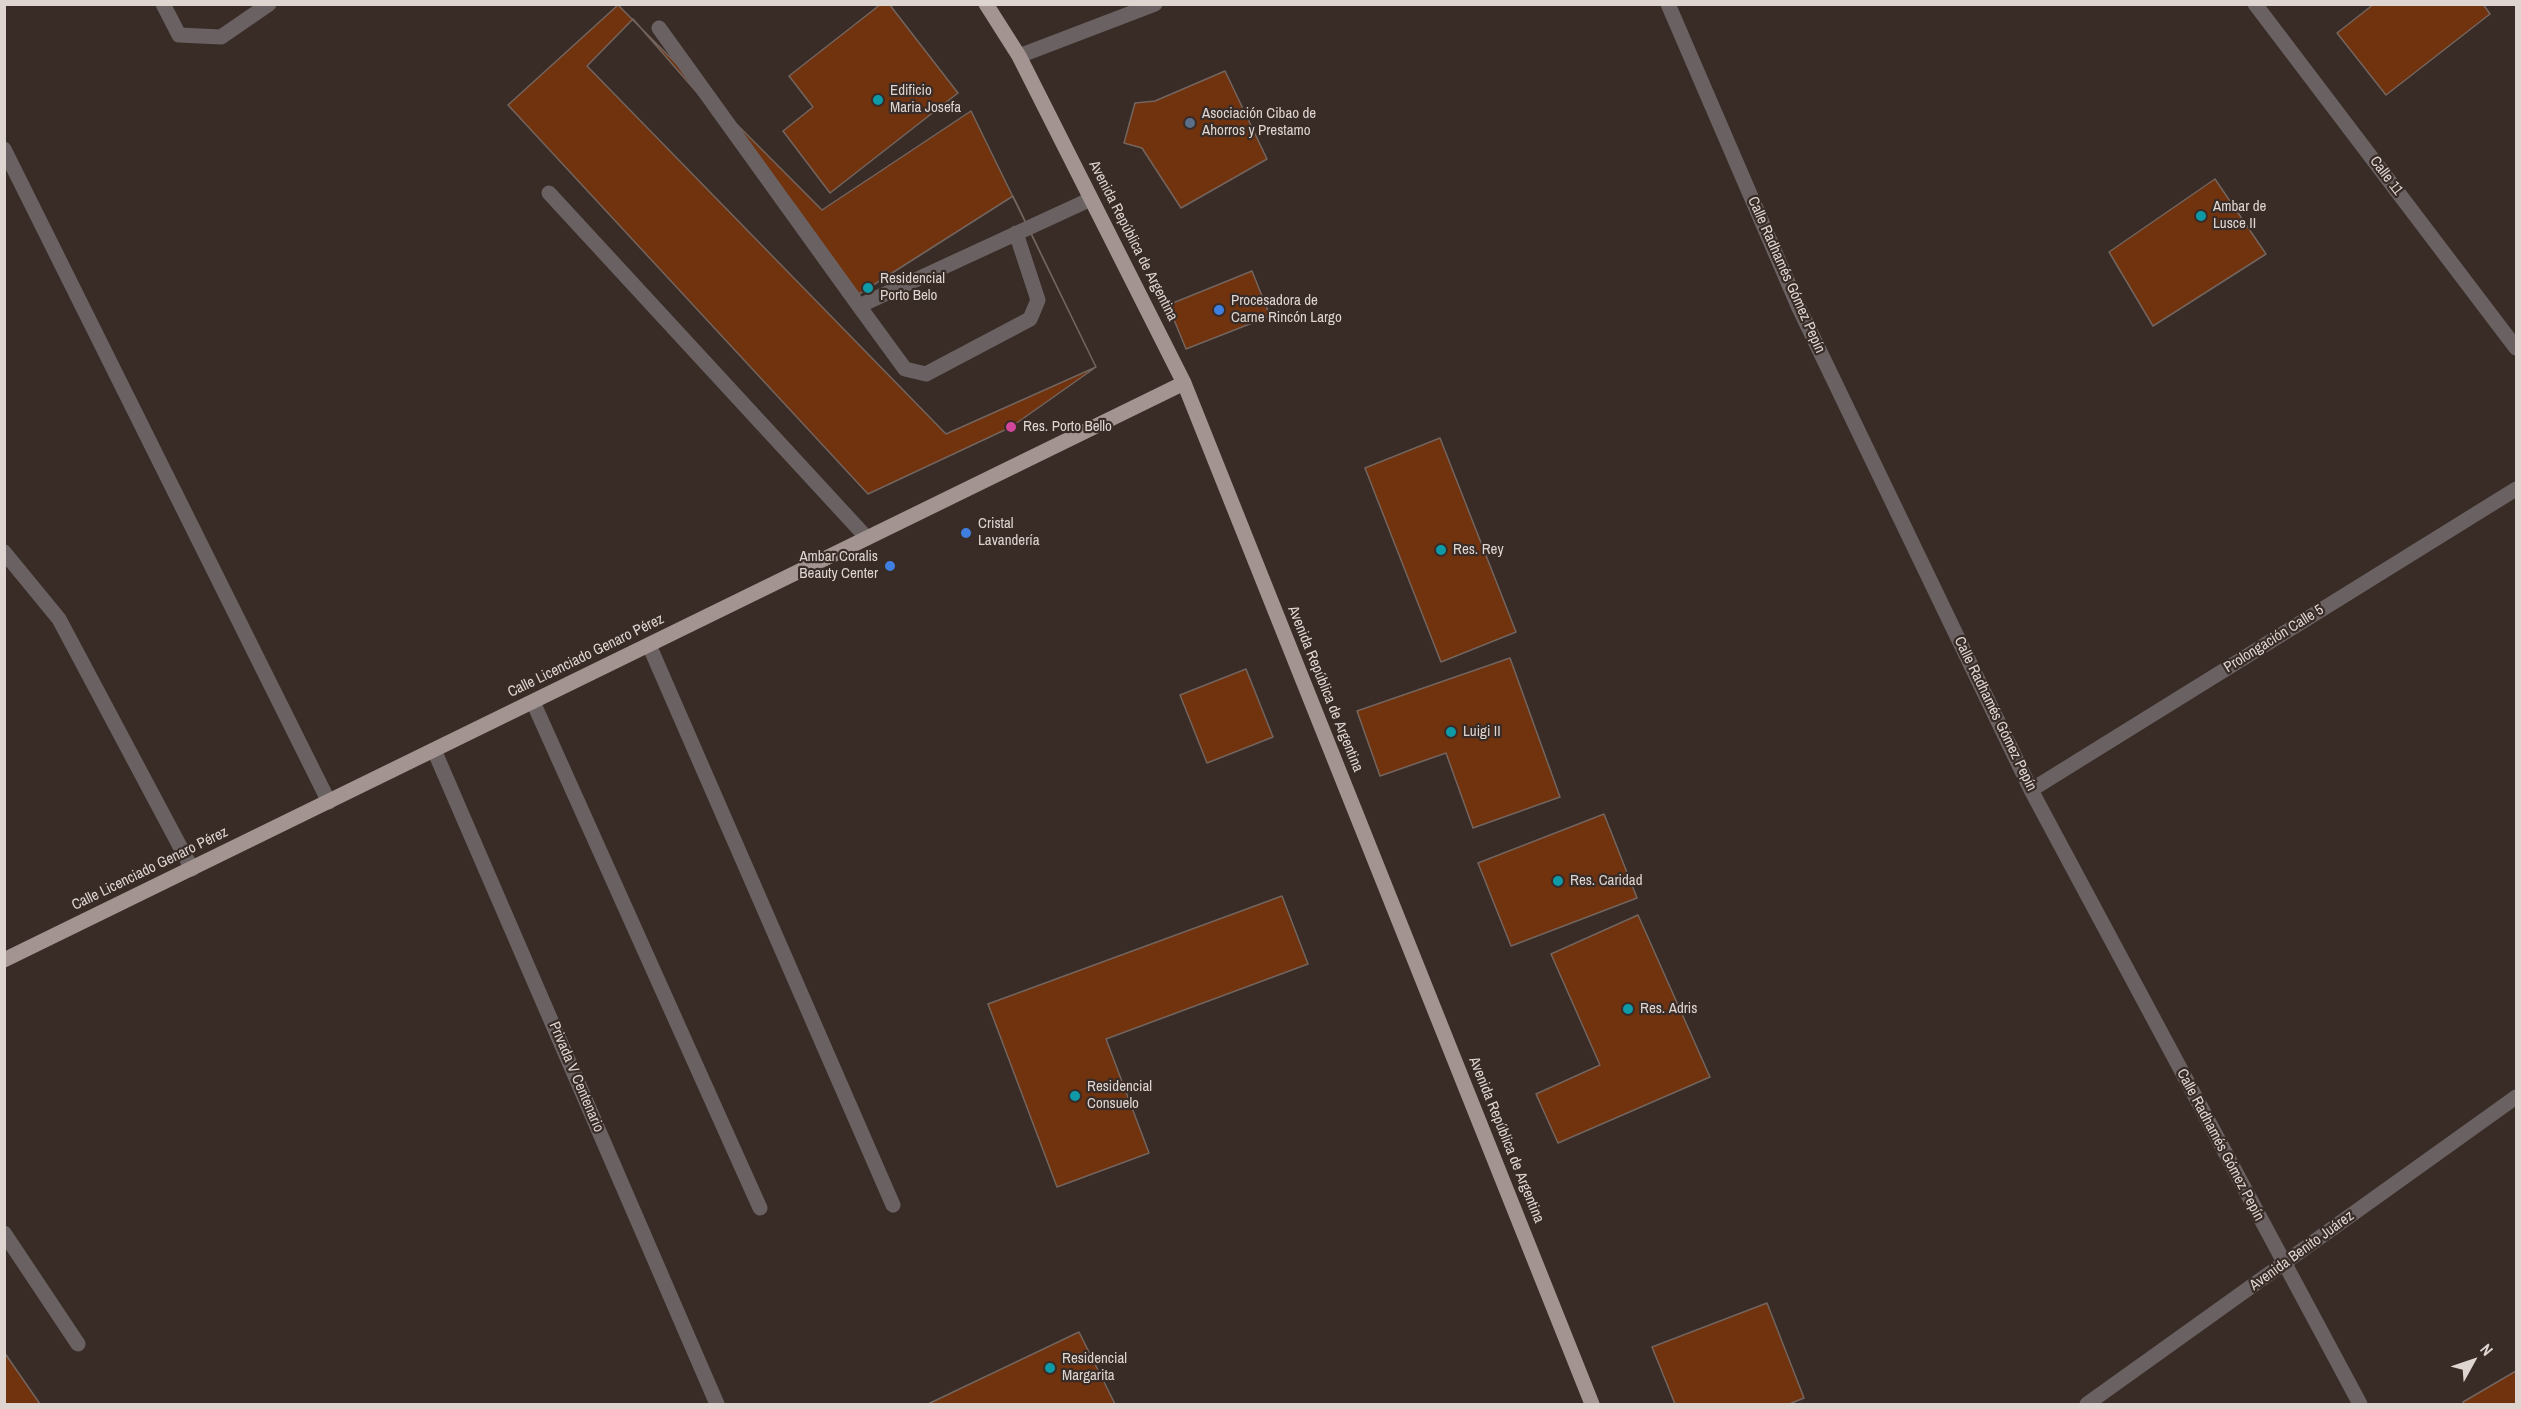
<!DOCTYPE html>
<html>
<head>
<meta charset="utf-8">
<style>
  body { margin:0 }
  #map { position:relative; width:2521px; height:1409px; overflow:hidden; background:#392c27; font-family:"Archivo Narrow",sans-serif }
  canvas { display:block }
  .frame { position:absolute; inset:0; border:6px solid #ded5d1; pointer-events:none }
  .north { position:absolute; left:2443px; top:1331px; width:60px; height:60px; -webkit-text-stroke:4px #392c27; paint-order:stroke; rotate:50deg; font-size:16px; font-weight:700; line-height:24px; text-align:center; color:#ded5d1 }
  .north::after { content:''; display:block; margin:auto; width:21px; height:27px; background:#ded5d1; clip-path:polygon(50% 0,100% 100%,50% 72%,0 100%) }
</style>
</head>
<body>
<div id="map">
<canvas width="2521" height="1409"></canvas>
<div class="frame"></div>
<div class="north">N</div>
</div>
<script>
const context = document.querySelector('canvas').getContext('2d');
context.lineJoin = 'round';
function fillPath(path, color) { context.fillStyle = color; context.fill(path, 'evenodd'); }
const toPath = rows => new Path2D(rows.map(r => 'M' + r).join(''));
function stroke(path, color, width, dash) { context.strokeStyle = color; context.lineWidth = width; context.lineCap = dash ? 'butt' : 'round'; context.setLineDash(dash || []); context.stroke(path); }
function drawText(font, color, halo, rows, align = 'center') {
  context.font = font + ' "Archivo Narrow",sans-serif'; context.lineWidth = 4.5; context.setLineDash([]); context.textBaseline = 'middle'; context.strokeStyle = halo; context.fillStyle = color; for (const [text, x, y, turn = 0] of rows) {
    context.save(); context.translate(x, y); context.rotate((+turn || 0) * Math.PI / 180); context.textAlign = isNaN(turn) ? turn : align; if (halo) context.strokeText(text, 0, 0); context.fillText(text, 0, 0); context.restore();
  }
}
const building = toPath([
  [881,4,889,4,958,93,830,193,783,131,813,107,789,76,881,4],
  [2374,4,2483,4,2490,14,2386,95,2337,33,2374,4],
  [618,5,822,210,971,111,1096,367,1011,427,868,494,508,105,618,5],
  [633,19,794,204,859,294,1013,196,1096,367,946,434,587,66,633,19],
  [1225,71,1267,159,1181,208,1142,148,1124,143,1135,103,1155,101,1225,71],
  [2215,179,2266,254,2153,326,2109,252,2215,179],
  [1252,271,1270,316,1186,349,1168,305,1252,271],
  [1440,438,1516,632,1441,662,1365,468,1440,438],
  [1510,658,1560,797,1473,828,1446,753,1380,776,1357,711,1510,658],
  [1246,669,1273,737,1207,763,1180,695,1246,669],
  [1604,814,1637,898,1511,946,1478,863,1604,814],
  [1282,896,1308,964,1106,1039,1149,1153,1057,1187,988,1004,1282,896],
  [1638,915,1710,1077,1558,1143,1536,1094,1600,1065,1551,954,1638,915],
  [1767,1303,1804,1398,1789,1404,1675,1404,1652,1347,1767,1303],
  [1079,1332,1115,1404,928,1404,1079,1332],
  [4,1352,40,1404,4,1404,4,1352],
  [2516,1371,2516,1404,2464,1404,2463,1402,2516,1371]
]);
fillPath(building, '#71320e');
stroke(building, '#73655e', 1.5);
stroke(toPath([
  [163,4,179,35,221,37,269,4],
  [1668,4,1799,308,2031,790,2360,1404],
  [2255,4,2516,348],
  [659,28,859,306,1091,199],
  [1019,56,1155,4],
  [4,149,329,802],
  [549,193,867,538],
  [859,306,905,369,926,374,1030,319,1038,300,1016,233],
  [4,552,59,619,192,869],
  [649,645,893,1205],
  [533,702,760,1208],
  [434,750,717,1404],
  [2031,790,2516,489],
  [4,1233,78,1344],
  [2087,1404,2516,1097]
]), '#6a6262', 15);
stroke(toPath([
  [986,4,1019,56,1184,383,1592,1404],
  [4,960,1184,383]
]), '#a39492', 15);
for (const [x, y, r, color] of [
  [878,100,6,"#0f9aa8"],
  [1190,123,6,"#5c6f8a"],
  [2201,216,6,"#0f9aa8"],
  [868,288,6,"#0f9aa8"],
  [1219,310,6,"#3f7fe0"],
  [1011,427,6,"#d1479c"],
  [966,533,6,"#3f7fe0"],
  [1441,550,6,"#0f9aa8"],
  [890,566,6,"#3f7fe0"],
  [1451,732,6,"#0f9aa8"],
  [1558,881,6,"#0f9aa8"],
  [1628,1009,6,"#0f9aa8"],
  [1075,1096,6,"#0f9aa8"],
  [1050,1368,6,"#0f9aa8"]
]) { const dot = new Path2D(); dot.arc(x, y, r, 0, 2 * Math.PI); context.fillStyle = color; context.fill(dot); stroke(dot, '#392c27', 2); }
drawText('15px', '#ded5d1', '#392c27', [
  ["Edificio",890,91],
  ["Maria Josefa",890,108],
  ["Asociación Cibao de",1202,114],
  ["Ahorros y Prestamo",1202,131],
  ["Ambar de",2213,207],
  ["Lusce II",2213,224],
  ["Residencial",880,279],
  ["Porto Belo",880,296],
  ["Procesadora de",1231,301],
  ["Carne Rincón Largo",1231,318],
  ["Res. Porto Bello",1023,427],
  ["Cristal",978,524],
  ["Lavandería",978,541],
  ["Res. Rey",1453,550],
  ["Ambar Coralis",878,557,"right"],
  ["Beauty Center",878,574,"right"],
  ["Luigi II",1463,732],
  ["Res. Caridad",1570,881],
  ["Res. Adris",1640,1009],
  ["Residencial",1087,1087],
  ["Consuelo",1087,1104],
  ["Residencial",1062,1359],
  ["Margarita",1062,1376]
], 'left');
drawText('15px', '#ded5d1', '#392c27', [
  ["Calle 11",2386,176,53],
  ["Avenida República de Argentina",1133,241,63],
  ["Calle Radhamés Gómez Pepín",1786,275,66],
  ["Prolongación Calle 5",2274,639,-32],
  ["Calle Licenciado Genaro Pérez",586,656,-26],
  ["Avenida República de Argentina",1325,689,68],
  ["Calle Radhamés Gómez Pepín",1995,714,64],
  ["Calle Licenciado Genaro Pérez",150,869,-26],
  ["Privada V Centenario",576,1077,67],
  ["Avenida República de Argentina",1506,1140,68],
  ["Calle Radhamés Gómez Pepín",2220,1145,62],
  ["Avenida Benito Juárez",2302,1251,-36]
]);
</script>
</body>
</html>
